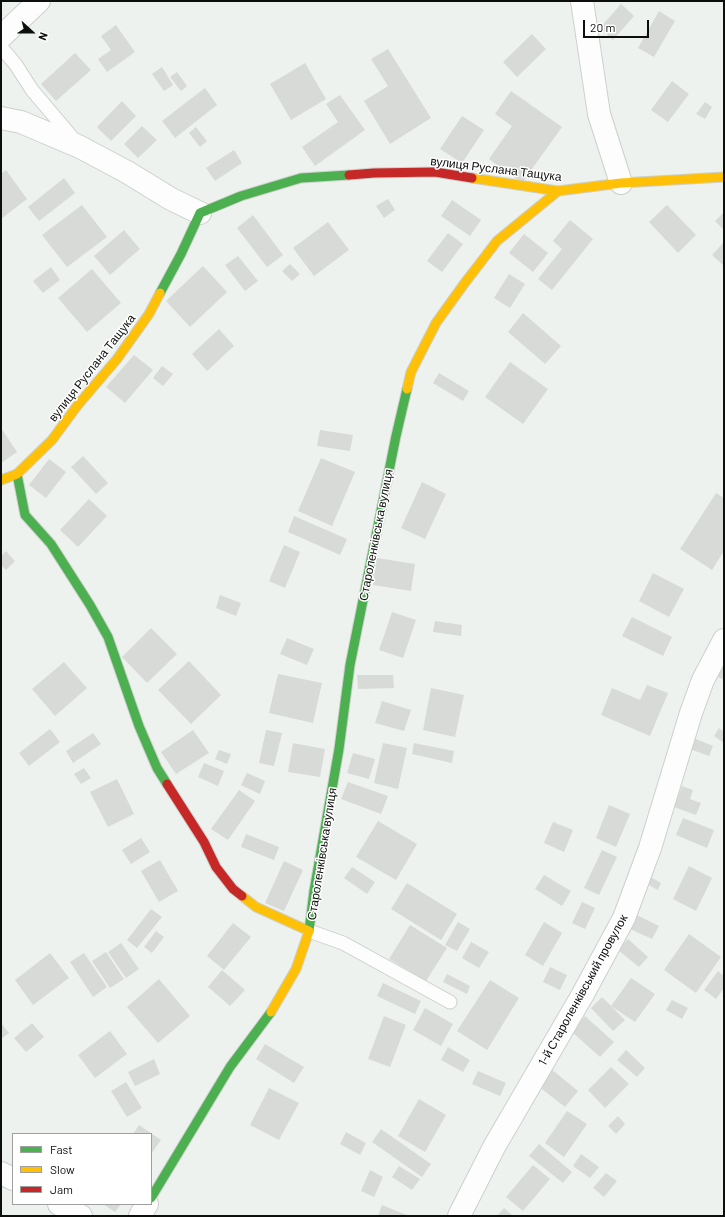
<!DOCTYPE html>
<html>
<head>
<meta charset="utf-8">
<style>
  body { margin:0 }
  #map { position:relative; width:725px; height:1217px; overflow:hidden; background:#eef2ee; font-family:Barlow,sans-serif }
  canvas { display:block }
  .frame { position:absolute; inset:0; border:2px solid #0c0f0c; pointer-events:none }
  .legend { position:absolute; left:12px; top:1133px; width:140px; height:72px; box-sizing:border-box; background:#fff; border:1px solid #9e9f9e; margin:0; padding:5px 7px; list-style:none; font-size:12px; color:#0c0f0c }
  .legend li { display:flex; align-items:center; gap:8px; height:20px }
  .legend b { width:20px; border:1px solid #9e9f9e }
  .north { position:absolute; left:12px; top:12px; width:40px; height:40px; -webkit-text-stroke:3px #fff; paint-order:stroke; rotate:111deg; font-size:11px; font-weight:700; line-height:16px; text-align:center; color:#0c0f0c }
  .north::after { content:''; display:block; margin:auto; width:14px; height:18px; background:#0c0f0c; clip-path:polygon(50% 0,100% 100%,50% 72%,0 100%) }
  .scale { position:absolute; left:583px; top:20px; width:66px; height:18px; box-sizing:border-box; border:2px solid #0c0f0c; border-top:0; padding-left:5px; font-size:12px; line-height:14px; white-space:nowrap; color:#0c0f0c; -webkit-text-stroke:3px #fff; paint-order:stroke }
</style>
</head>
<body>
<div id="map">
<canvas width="725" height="1217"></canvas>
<div class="frame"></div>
<ul class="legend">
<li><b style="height:5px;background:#4caf50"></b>Fast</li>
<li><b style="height:5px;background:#ffc107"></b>Slow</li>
<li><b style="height:5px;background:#c62828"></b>Jam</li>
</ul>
<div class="north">N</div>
<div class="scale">20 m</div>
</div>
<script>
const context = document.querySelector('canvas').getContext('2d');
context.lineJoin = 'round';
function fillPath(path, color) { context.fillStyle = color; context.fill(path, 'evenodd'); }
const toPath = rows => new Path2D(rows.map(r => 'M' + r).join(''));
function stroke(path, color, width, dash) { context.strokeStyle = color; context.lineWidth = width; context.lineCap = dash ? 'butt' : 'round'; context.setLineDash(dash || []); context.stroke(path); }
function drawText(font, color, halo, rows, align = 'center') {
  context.font = font + ' Barlow,sans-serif'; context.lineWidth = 3; context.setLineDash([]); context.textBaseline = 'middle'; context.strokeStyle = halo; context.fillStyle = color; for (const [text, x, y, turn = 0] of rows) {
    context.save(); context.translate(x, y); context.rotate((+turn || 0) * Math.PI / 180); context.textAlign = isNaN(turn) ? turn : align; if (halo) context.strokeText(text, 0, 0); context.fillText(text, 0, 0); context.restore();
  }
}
fillPath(toPath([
  [621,4,634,16,613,40,600,28],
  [659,11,675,21,654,57,638,48],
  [116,25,135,52,107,72,98,59,111,50,101,36],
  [532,34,546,49,517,77,503,62],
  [388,49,431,118,390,144,364,101,388,86,371,59],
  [75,53,91,70,56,101,41,84],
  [305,63,326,99,291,120,270,84],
  [162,67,173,85,164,91,152,74],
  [177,72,187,86,181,91,170,77],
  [672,81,689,94,668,122,651,110],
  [205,88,217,105,175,138,162,121],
  [511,91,562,127,522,183,489,159,512,126,495,114],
  [340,95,365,130,315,166,302,147,338,122,326,104],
  [122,101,136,116,111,141,97,127],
  [705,102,712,107,705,119,696,114],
  [462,116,484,130,462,163,440,149],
  [142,126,157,140,138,158,124,144],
  [196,127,207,141,200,147,189,133],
  [234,150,242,163,215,181,206,168],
  [6,170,27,199,1,219,1,174],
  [64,178,75,193,39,221,28,207],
  [388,199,395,210,384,218,376,206],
  [452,200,481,220,470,236,441,216],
  [82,205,107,237,67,267,42,235],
  [667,205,696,235,678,253,649,222],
  [724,212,724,230,715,221],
  [253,215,283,255,267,267,237,228],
  [570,220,593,239,552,290,538,279,562,249,553,241],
  [328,222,349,250,314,276,293,248],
  [124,230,140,249,110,275,94,256],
  [448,233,463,244,442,272,427,261],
  [524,234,548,253,533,272,509,253],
  [724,242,724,266,712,255],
  [238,256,258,281,245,291,225,265],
  [290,264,300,274,292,281,282,271],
  [203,266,227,292,190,327,166,301],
  [51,267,60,280,43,293,33,281],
  [92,269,121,303,87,332,58,298],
  [509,274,525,284,510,308,494,298],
  [523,313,561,346,545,364,508,332],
  [219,329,234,346,207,371,192,354],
  [134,355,153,370,125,403,106,387],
  [510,362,548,389,523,424,485,397],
  [162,366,173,374,163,386,153,378],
  [439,373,469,391,463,401,433,383],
  [1,428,17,452,1,463],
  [320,430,353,435,350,451,317,446],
  [83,456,108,483,96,494,71,467],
  [321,458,355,472,332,526,298,511],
  [49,459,66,472,46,498,29,485],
  [422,482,446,494,425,539,401,528],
  [716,493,724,498,724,551,712,570,680,549],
  [89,499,107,516,78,547,60,530],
  [294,516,347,539,340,555,288,532],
  [284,545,300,552,285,588,269,581],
  [6,551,15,561,6,570,1,565,1,556],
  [377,558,415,564,411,591,373,585],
  [653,573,684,589,669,617,639,601],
  [220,595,241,603,236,616,216,608],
  [392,612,416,620,403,658,379,650],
  [632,617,672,637,663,656,622,636],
  [435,621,462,625,461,636,433,632],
  [151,628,177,654,147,683,122,657],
  [287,638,314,649,307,665,280,654],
  [724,654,724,680,711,673],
  [189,661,221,695,191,724,158,690],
  [64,662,87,688,55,716,32,689],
  [278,674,322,683,313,723,269,713],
  [357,675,393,675,394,688,358,689],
  [647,685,668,693,650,736,601,715,612,688,640,700],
  [431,688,464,695,455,737,423,730],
  [382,701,411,710,404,731,375,723],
  [719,728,724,732,724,743,714,736],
  [50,729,60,742,29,766,19,753],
  [193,730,209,753,176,774,161,752],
  [266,730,282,733,274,766,259,763],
  [93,733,101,744,73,763,66,751],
  [691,737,713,746,709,756,687,748],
  [293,743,325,749,320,777,288,772],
  [383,743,407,748,398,789,374,783],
  [414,743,454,751,452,763,412,754],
  [219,750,231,754,227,764,215,759],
  [353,753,375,759,369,779,347,773],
  [204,763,224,771,218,786,198,777],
  [84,768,91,778,81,784,74,774],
  [247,773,265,781,260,794,241,785],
  [117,779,134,814,108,827,90,792],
  [348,782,388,796,381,814,341,799],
  [682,786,693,790,690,799,701,803,696,815,674,807],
  [239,790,255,801,228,840,211,829],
  [609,805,630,814,616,847,596,838],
  [683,818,714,830,707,848,676,835],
  [378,821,417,844,396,880,356,857],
  [553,822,573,830,564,852,544,843],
  [246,834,279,847,274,860,241,847],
  [141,838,150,852,131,864,122,850],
  [602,850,617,857,599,895,584,888],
  [160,860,178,891,159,902,141,871],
  [284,861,303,870,284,911,265,903],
  [689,866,712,878,696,911,673,899],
  [352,867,375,882,367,894,344,878],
  [544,875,571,891,562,906,535,889],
  [649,876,661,883,658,890,645,883],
  [407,883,457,914,441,940,391,909],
  [582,902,595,908,585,929,572,923],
  [151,909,162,917,137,948,127,940],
  [637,915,659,926,652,939,630,929],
  [458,922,470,929,457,951,445,945],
  [544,922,562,933,543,966,525,955],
  [233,923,251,937,224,970,207,956],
  [410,925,447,948,426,981,389,959],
  [156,931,164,937,152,953,144,947],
  [689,934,721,957,696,993,664,970],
  [628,939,648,957,639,967,618,950],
  [471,942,489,952,479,968,462,958],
  [121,943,139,969,126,978,108,952],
  [106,952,124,979,110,988,92,961],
  [50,953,69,978,33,1005,15,980],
  [84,953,107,987,93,997,70,962],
  [550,967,567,975,560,990,543,982],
  [222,970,245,990,230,1006,208,987],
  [718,971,724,976,724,988,716,999,704,990],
  [447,974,470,986,467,994,443,982],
  [631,978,655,994,635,1022,611,1006],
  [159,979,190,1016,158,1043,127,1007],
  [490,980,519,998,487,1050,457,1031],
  [383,983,421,1001,415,1014,377,996],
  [602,997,625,1020,613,1031,591,1008],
  [672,1000,688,1008,682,1019,666,1010],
  [425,1008,453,1024,441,1046,413,1030],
  [384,1016,406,1025,390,1067,368,1059],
  [585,1016,614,1042,600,1057,572,1032],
  [1,1023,9,1033,1,1039],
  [32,1023,44,1037,26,1052,14,1038],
  [110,1031,127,1054,95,1078,78,1055],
  [265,1044,304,1067,294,1083,256,1059],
  [448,1047,470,1060,463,1072,441,1060],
  [626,1050,645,1068,637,1077,617,1060],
  [154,1059,160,1074,135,1086,128,1072],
  [611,1067,629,1084,605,1108,588,1090],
  [551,1069,578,1091,565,1107,538,1086],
  [478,1071,506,1083,500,1096,472,1084],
  [126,1082,142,1108,127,1117,111,1091],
  [269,1088,299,1103,279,1140,250,1125],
  [419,1099,446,1115,425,1152,398,1136],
  [567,1111,587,1124,564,1157,545,1143],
  [618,1116,625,1124,616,1134,608,1126],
  [139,1125,161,1140,151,1154,151,1134,133,1134],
  [381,1129,431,1164,422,1177,372,1142],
  [346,1132,366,1143,360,1155,340,1144],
  [539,1144,572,1172,563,1183,529,1156],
  [581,1154,599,1167,590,1178,573,1166],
  [533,1165,550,1179,523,1211,506,1197],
  [399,1166,420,1179,412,1190,392,1177],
  [370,1170,383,1177,374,1197,361,1191],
  [606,1173,617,1181,604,1197,593,1188],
  [103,1204,121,1204,115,1212],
  [382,1205,409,1216,378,1216],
  [504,1208,513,1216,497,1216]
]), '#d7dad7');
const lane = toPath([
  [1,47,16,65,32,90,76,142],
  [309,931,343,943,450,1002]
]);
const street = toPath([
  [582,1,599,114,621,183],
  [1,37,39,1],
  [1,118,21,122,80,147,127,172,171,199,200,213],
  [1,1173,13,1179],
  [59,1204,81,1216],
  [140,1216,147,1204],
  [459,1216,494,1147,583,994,624,918,650,848,691,713,703,680,724,640]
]);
const fast = toPath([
  [160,293,181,254,200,213,241,196,301,178,349,175],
  [17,474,25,515,51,544,90,605,108,637,139,726,157,768,167,784],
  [309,931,314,891,339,749,350,665,396,436,407,389],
  [151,1198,230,1067,271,1012]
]);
const slow = toPath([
  [472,178,558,191,621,183,724,177],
  [407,389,411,372,436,323,464,284,497,241,558,191],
  [1,480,17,474,52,440,77,406,117,359,149,314,160,293],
  [242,896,256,907,309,931,296,969,271,1012]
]);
const jam = toPath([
  [349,175,374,173,435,172,472,178],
  [167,784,204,842,216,867,233,889,242,896]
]);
stroke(lane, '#ccd0cc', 15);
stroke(street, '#ccd0cc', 24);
stroke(fast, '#ccd0cc', 11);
stroke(slow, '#ccd0cc', 11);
stroke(jam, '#ccd0cc', 11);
stroke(lane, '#fcfdfc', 13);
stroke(street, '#fcfdfc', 22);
stroke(fast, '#4caf50', 9);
stroke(slow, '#ffc107', 9);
stroke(jam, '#c62828', 9);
drawText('12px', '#0c0f0c', '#fff', [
  ["вулиця Руслана Тащука",496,169,7],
  ["вулиця Руслана Тащука",92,368,-52],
  ["Староленківська вулиця",376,535,-79],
  ["Староленківська вулиця",322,854,-81],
  ["1-й Староленківський провулок",583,990,-61]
]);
</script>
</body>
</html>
